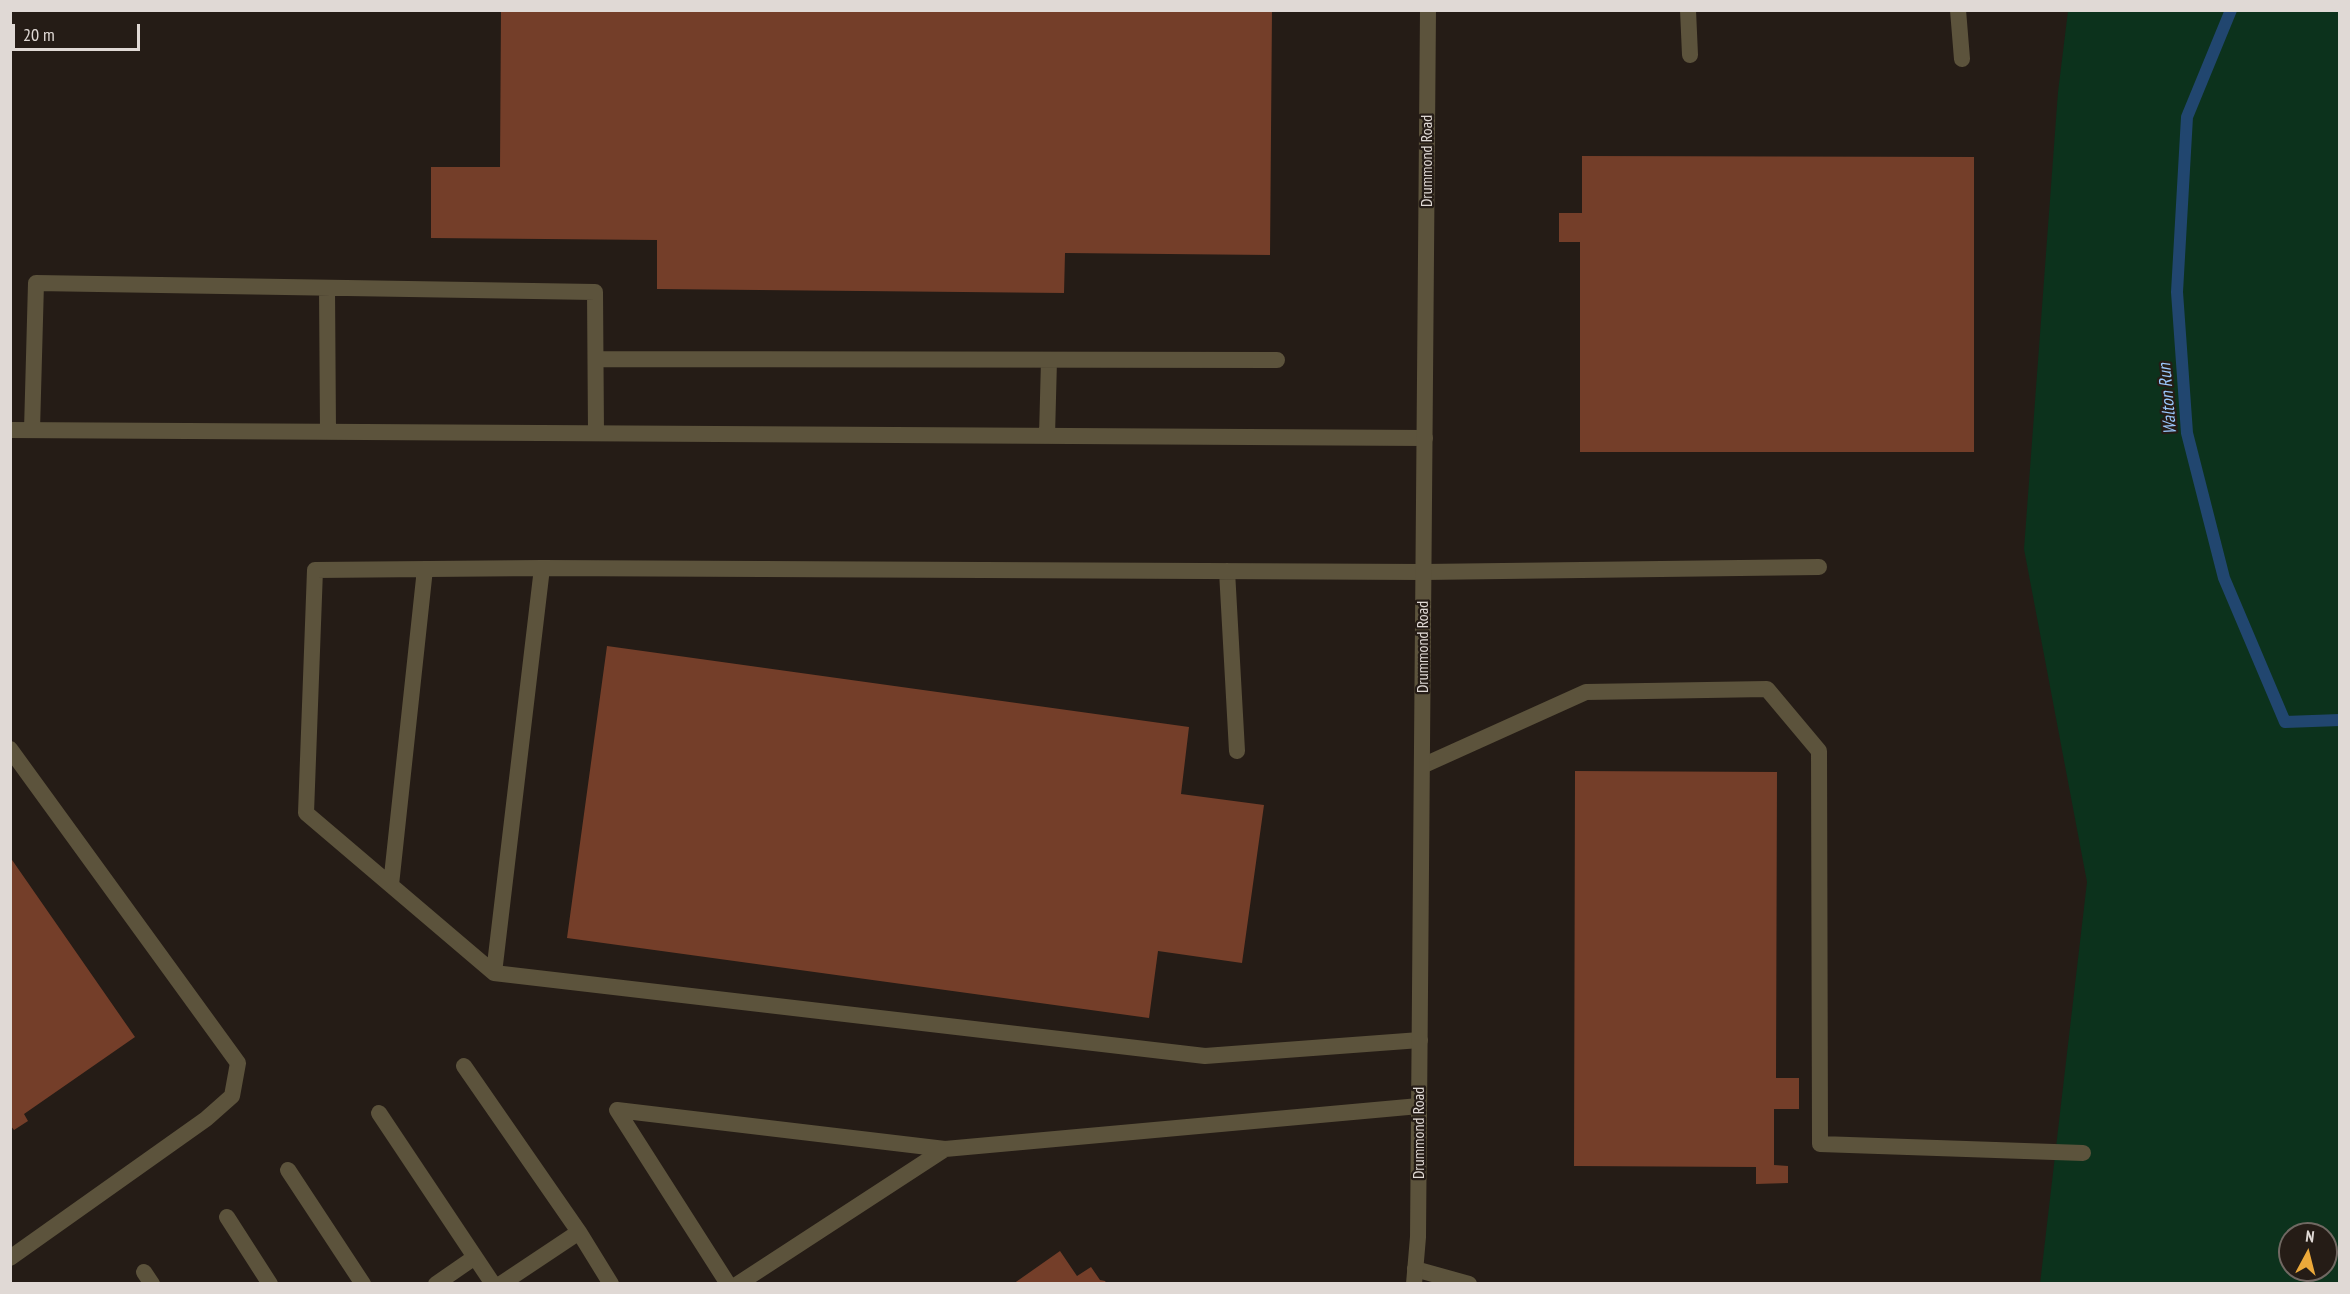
<!DOCTYPE html>
<html>
<head>
<meta charset="utf-8">
<style>
  body { margin:0 }
  #map { position:relative; width:2350px; height:1294px; overflow:hidden; background:#251c16; font-family:"PT Sans Narrow",sans-serif }
  canvas { display:block }
  .frame { position:absolute; inset:0; border:12px solid #e0d9d5; pointer-events:none }
  .north { position:absolute; left:2278px; top:1222px; width:60px; height:60px; box-sizing:border-box; background:#251c16; border:2px solid #706862; border-radius:50%; rotate:7deg; font-size:16px; font-weight:700; line-height:24px; text-align:center; color:#e0d9d5 }
  .north::after { content:''; display:block; margin:auto; width:21px; height:27px; background:#eca93a; clip-path:polygon(50% 0,100% 100%,50% 72%,0 100%) }
  .scale { position:absolute; left:12px; top:24px; width:128px; height:27px; box-sizing:border-box; border:3px solid #e0d9d5; border-top:0; padding-left:8px; font-size:18px; line-height:21px; white-space:nowrap; color:#e0d9d5; -webkit-text-stroke:4px #251c16; paint-order:stroke }
</style>
</head>
<body>
<div id="map">
<canvas width="2350" height="1294"></canvas>
<div class="frame"></div>
<div class="north">N</div>
<div class="scale">20 m</div>
</div>
<script>
const context = document.querySelector('canvas').getContext('2d');
context.lineJoin = 'round';
function fillPath(path, color) { context.fillStyle = color; context.fill(path, 'evenodd'); }
const toPath = rows => new Path2D(rows.map(r => 'M' + r).join(''));
function stroke(path, color, width, dash) { context.strokeStyle = color; context.lineWidth = width; context.lineCap = dash ? 'butt' : 'round'; context.setLineDash(dash || []); context.stroke(path); }
function drawText(font, color, halo, rows, align = 'center') {
  context.font = font + ' "PT Sans Narrow",sans-serif'; context.lineWidth = 4.5; context.setLineDash([]); context.textBaseline = 'middle'; context.strokeStyle = halo; context.fillStyle = color; for (const [text, x, y, turn = 0] of rows) {
    context.save(); context.translate(x, y); context.rotate((+turn || 0) * Math.PI / 180); context.textAlign = isNaN(turn) ? turn : align; if (halo) context.strokeText(text, 0, 0); context.fillText(text, 0, 0); context.restore();
  }
}
fillPath(toPath([
  [2068,11,2339,11,2339,1283,2040,1284,2087,882,2024,549,2058,92],
  [2290,1234,2326,1234,2326,1270,2290,1270]
]), '#0c321c');
stroke(toPath([
  [2231,10,2187,117,2177,292,2187,433,2224,578,2285,722,2340,720]
]), '#21466f', 12);
fillPath(toPath([
  [501,10,1272,10,1270,255,1065,253,1064,293,657,289,657,240,431,238,431,167,500,167],
  [1582,156,1974,157,1974,452,1580,452,1580,242,1559,242,1559,213,1582,213],
  [607,646,1189,727,1181,794,1264,805,1242,963,1158,951,1149,1018,567,938],
  [1575,771,1777,772,1776,1078,1799,1078,1799,1109,1774,1109,1774,1165,1788,1166,1788,1183,1756,1184,1756,1167,1574,1166],
  [10,857,135,1037,24,1114,28,1121,14,1130,10,1125],
  [1060,1251,1077,1276,1091,1267,1100,1280,1105,1281,1107,1284,1013,1284]
]), '#743e29');
stroke(toPath([
  [1688,10,1690,55],
  [1958,10,1962,59],
  [327,288,328,431],
  [596,359,1277,360],
  [10,430,1425,438],
  [32,430,36,283,595,292,596,433],
  [1047,436,1049,360],
  [1227,571,1237,751],
  [10,749,238,1063,232,1096,206,1119,10,1258],
  [1422,766,1586,692,1767,689,1819,751,1820,1144,2083,1153],
  [391,885,425,569],
  [494,973,306,813,315,570,542,568],
  [1420,1040,1205,1056,494,973,542,568,1424,572,1819,567],
  [464,1066,579,1232],
  [379,1113,493,1284],
  [288,1170,363,1284],
  [227,1217,270,1284],
  [1415,1269,1469,1284],
  [144,1272,152,1284],
  [436,1284,475,1257],
  [501,1284,579,1232,611,1284],
  [728,1284,617,1110,945,1149,1419,1106],
  [738,1284,945,1149]
]), '#5c533c', 16);
stroke(toPath([
  [1414,1284,1418,1237,1428,10]
]), '#5c533c', 16);
drawText('16px', '#e0d9d5', '#251c16', [
  ["Drummond Road",1427,161,-90],
  ["Drummond Road",1423,647,-90],
  ["Drummond Road",1419,1133,-90]
]);
drawText('italic 18px', '#9bc8fd', '#251c16', [
  ["Walton Run",2168,399,-95]
]);
</script>
</body>
</html>
